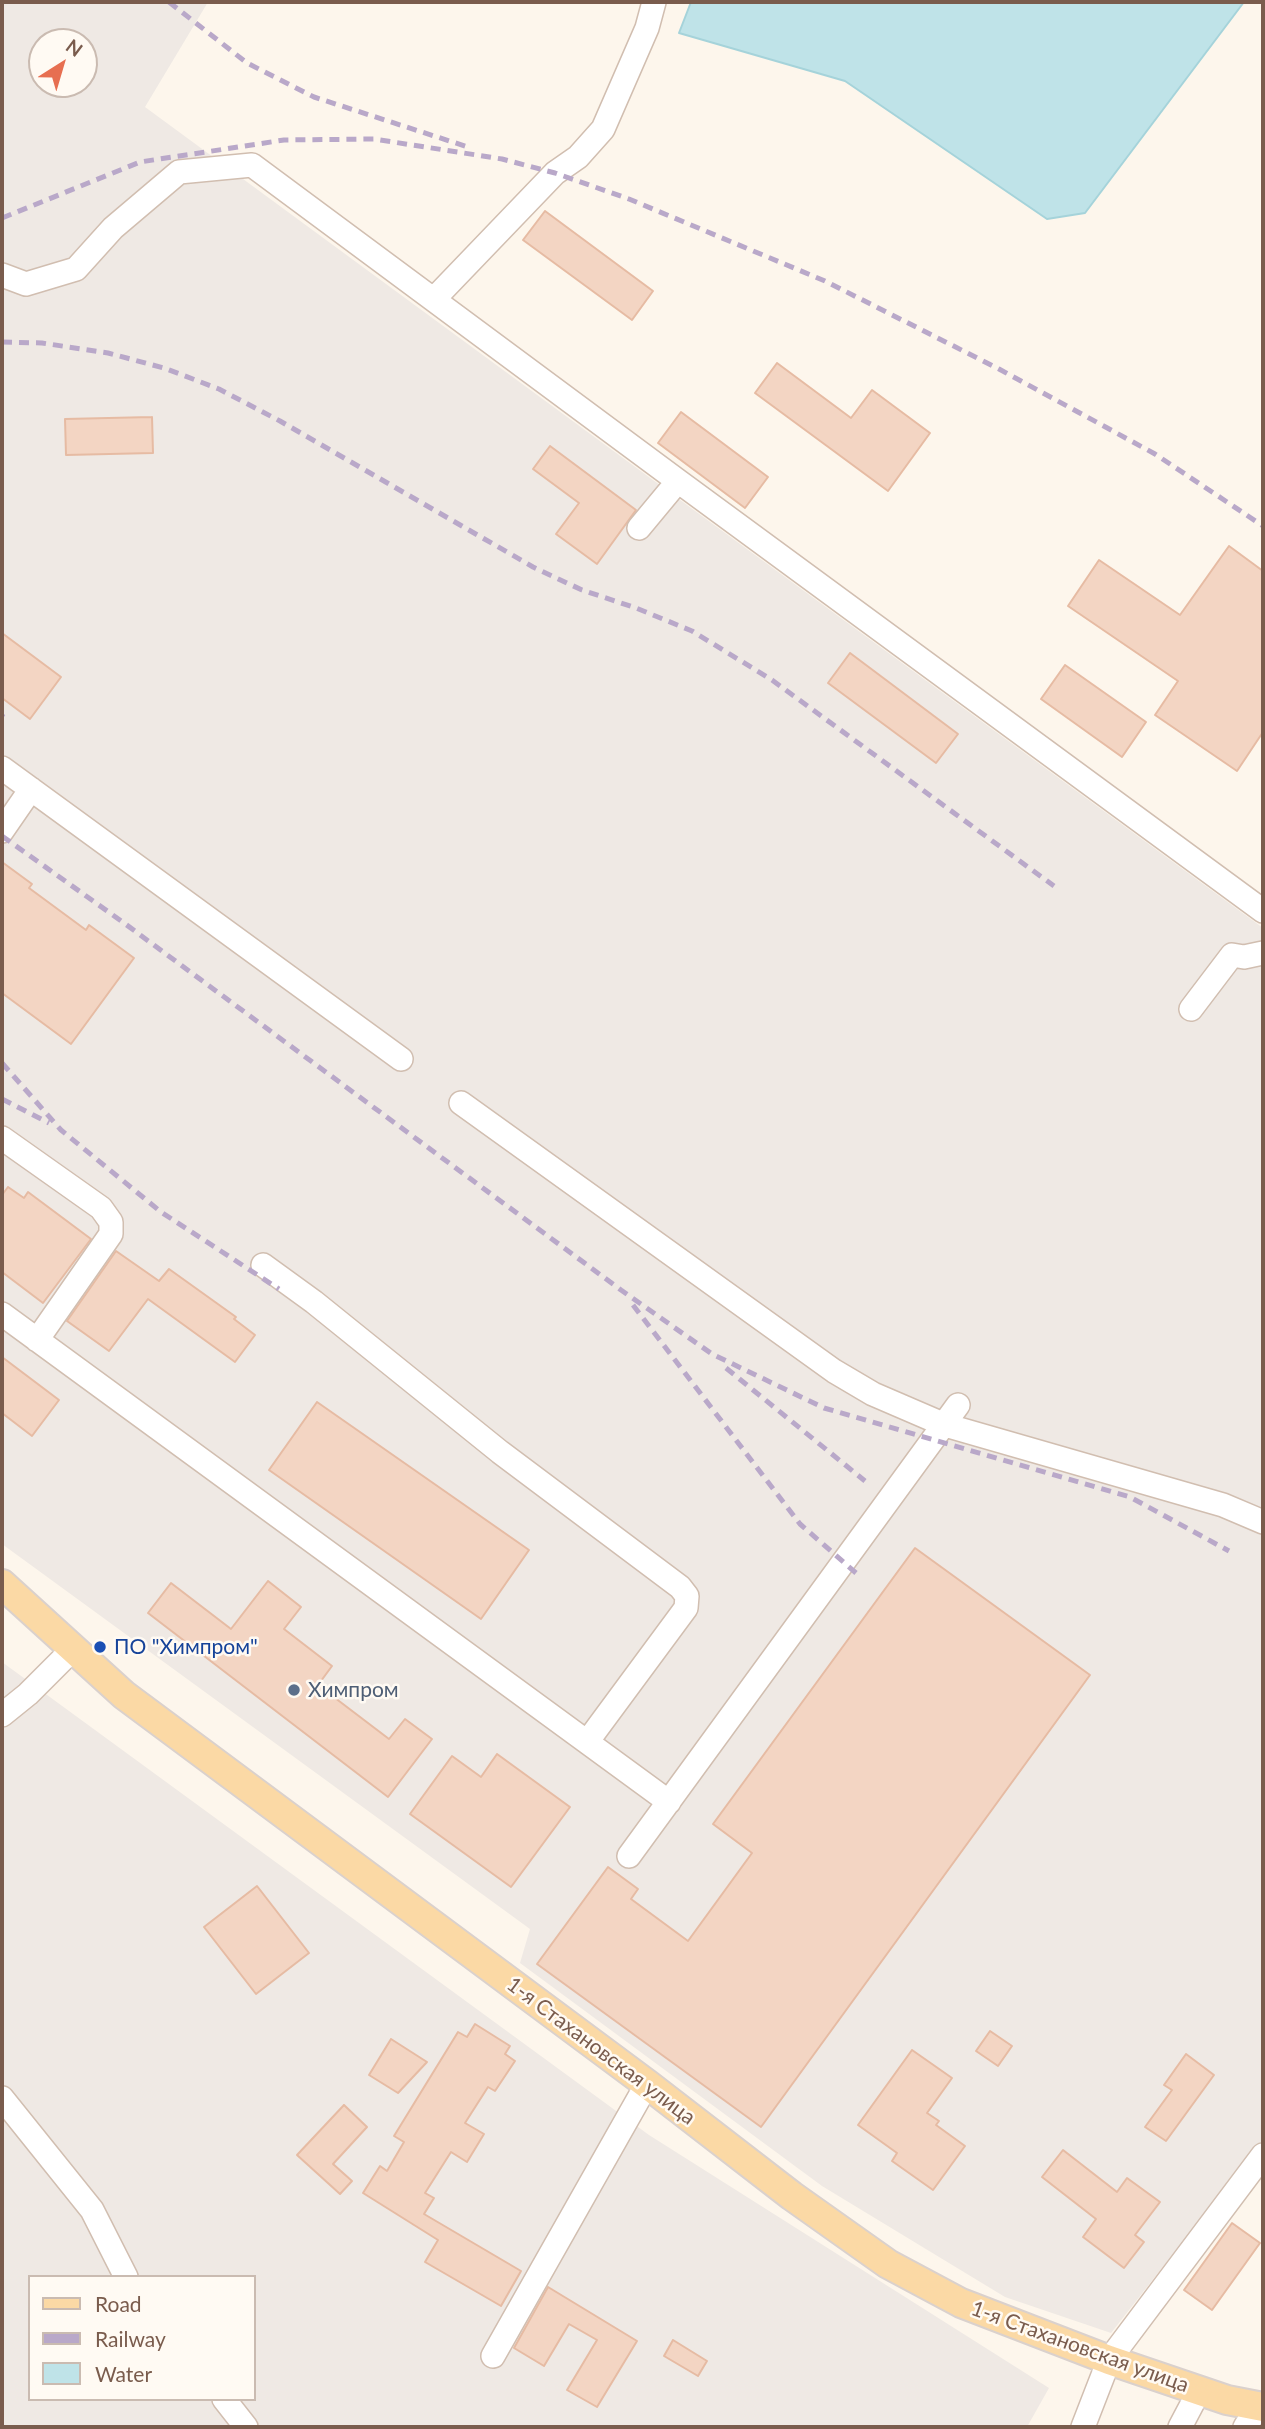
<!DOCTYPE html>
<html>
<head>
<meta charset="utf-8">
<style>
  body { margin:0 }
  #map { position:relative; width:1265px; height:2429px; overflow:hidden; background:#fdf6ec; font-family:Lato,sans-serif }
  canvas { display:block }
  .frame { position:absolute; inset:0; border:4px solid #7a5c4d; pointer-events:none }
  .legend { position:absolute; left:28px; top:2275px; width:228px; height:126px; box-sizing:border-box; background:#fffaf3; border:2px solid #cabbb1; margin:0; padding:9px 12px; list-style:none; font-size:21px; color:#7a5c4d }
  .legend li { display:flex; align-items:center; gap:14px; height:35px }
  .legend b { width:35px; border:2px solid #cabbb1 }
  .north { position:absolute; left:28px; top:28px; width:70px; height:70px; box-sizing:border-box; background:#fffaf3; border:2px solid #cabbb1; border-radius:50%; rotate:37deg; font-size:19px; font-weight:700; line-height:28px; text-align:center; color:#7a5c4d }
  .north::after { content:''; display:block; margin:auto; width:24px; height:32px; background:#e76f51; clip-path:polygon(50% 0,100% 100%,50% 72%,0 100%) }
</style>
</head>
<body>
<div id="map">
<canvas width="1265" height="2429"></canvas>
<div class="frame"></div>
<ul class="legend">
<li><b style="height:9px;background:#fbd9a5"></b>Road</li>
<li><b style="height:9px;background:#b9a8c9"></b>Railway</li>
<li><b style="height:19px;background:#bfe3e8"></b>Water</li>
</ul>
<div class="north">N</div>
</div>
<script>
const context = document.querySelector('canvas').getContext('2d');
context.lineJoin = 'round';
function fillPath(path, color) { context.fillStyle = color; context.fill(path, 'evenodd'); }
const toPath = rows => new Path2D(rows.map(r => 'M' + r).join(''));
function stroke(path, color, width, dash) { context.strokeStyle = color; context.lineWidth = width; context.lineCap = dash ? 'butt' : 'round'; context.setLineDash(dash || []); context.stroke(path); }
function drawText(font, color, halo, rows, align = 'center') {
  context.font = font + ' Lato,sans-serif'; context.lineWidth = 5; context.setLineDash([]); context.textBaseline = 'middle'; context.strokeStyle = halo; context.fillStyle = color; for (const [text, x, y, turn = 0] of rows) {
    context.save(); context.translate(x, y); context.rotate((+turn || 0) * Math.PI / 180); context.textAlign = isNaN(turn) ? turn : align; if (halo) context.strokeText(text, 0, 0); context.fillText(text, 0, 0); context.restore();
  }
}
fillPath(toPath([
  [2,2,208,2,145,107,1263,928,1263,2139,1111,2333,1005,2297,822,2186,520,1963,530,1929,2,1544],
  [42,42,84,42,84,84,42,84],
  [2,1662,649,2135,1049,2388,1027,2427,2,2427],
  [30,2277,254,2277,254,2399,30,2399]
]), '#efe9e4');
const water = toPath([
  [691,2,1244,2,1085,213,1047,219,845,81,679,33,691,2]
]);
fillPath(water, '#bfe3e8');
stroke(water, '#a5d3da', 2);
const building = toPath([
  [545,211,653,291,632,320,523,240,545,211],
  [777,363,851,418,872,390,930,433,888,491,755,393,777,363],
  [681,412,768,477,745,508,658,443,681,412],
  [152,417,153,453,66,455,65,419,152,417],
  [550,446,636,510,597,564,556,534,579,503,533,469,550,446],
  [1229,546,1263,571,1263,732,1237,771,1155,715,1178,681,1068,606,1099,560,1180,615,1229,546],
  [2,633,61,677,30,719,2,698,2,633],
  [850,653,958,734,936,763,828,683,850,653],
  [1065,665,1146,722,1122,757,1041,699,1065,665],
  [2,862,32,884,29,888,86,930,89,925,134,958,71,1044,2,993,2,862],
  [8,1187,24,1198,28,1192,91,1239,43,1303,2,1272,2,1195,8,1187],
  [116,1251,159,1281,169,1269,236,1317,234,1319,255,1335,235,1362,148,1299,109,1351,67,1321,116,1251],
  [2,1357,59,1400,32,1436,2,1413,2,1357],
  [317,1402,529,1550,481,1619,269,1470,317,1402],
  [915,1548,1090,1675,761,2127,537,1964,608,1867,638,1889,631,1899,688,1941,752,1853,713,1824,915,1548],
  [268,1581,301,1607,284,1629,332,1666,318,1685,389,1739,405,1719,432,1739,388,1797,148,1613,171,1583,231,1629,268,1581],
  [497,1754,570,1807,511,1887,410,1814,452,1756,481,1777,497,1754],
  [257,1886,309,1953,256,1994,204,1927,257,1886],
  [475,2024,510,2046,505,2054,515,2061,495,2091,488,2087,465,2123,484,2134,467,2162,451,2152,425,2193,434,2198,424,2214,521,2271,501,2306,425,2262,438,2240,363,2193,380,2166,387,2171,404,2142,394,2136,458,2032,467,2037,475,2024],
  [990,2031,1012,2046,998,2066,976,2051,990,2031],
  [391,2039,427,2062,398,2093,369,2075,391,2039],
  [912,2050,952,2078,927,2113,939,2121,936,2125,965,2146,933,2190,892,2161,897,2153,858,2125,912,2050],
  [1186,2054,1214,2075,1166,2141,1145,2127,1172,2090,1164,2085,1186,2054],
  [344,2105,367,2127,333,2164,352,2181,340,2194,297,2155,344,2105],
  [1063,2150,1117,2192,1127,2178,1160,2202,1135,2235,1144,2242,1124,2268,1083,2237,1096,2219,1042,2177,1063,2150],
  [1232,2223,1260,2243,1212,2310,1184,2290,1232,2223],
  [548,2287,637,2341,597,2407,567,2390,597,2340,569,2324,544,2366,514,2348,548,2287],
  [673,2340,707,2361,698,2376,664,2356,673,2340]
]);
fillPath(building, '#f3d5c3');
stroke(building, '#e6bba3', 2);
const minor = toPath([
  [2,275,26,284,76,269,113,228,179,172,252,165,678,481,1263,911],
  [434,299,555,173,578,157,603,129,647,28,654,2],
  [639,528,678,481],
  [2,768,401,1059],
  [2,831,31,789],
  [1191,1009,1232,955,1244,957,1263,953],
  [461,1103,834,1371,873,1394,945,1425,1223,1505,1263,1522],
  [2,1138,101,1208,111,1222,111,1234,37,1340],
  [263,1265,314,1302,500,1452,680,1587,687,1596,686,1608,587,1742],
  [2,1314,669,1802],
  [2,1715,28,1694,72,1650],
  [629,1856,958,1405],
  [2,2098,92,2210,126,2277],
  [493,2356,647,2084],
  [224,2399,246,2427],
  [1083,2427,1109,2360,1263,2155],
  [1180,2427,1199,2391],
  [1245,2427,1259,2406]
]);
const major = toPath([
  [2,1584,124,1695,647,2084,792,2196,888,2264,961,2303,1109,2360,1227,2400,1263,2407]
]);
stroke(minor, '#d1beb0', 26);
stroke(major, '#dad1cd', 32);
stroke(minor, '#fff', 23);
stroke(major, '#fbd9a5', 28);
stroke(toPath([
  [169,2,247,63,314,97,468,147],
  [2,218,140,162,284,140,374,139,502,159,555,173,629,199,825,281,999,369,1155,454,1263,526],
  [2,342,42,343,108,353,164,368,219,389,280,421,533,567,582,590,636,608,692,631,772,680,1054,886],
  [2,715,3,717],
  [2,836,124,923,621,1290,712,1354,824,1408,1130,1497,1229,1551],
  [2,1063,61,1130,161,1212,279,1289],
  [2,1099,49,1123],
  [633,1305,800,1524,856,1573],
  [726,1368,865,1481]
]), '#b9a8c9', 5, [10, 7]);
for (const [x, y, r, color] of [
  [100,1647,7,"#1a4fb4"],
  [294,1690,7,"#5c6f8a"]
]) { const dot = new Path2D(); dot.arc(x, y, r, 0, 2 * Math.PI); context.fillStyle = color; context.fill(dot); stroke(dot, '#fffaf3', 2.5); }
drawText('21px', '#164399', '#fffaf3', [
  ["ПО \"Химпром\"",114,1647]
], 'left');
drawText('21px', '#4e5e75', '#fffaf3', [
  ["Химпром",308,1690]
], 'left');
drawText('21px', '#7a5c4d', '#fffaf3', [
  ["1-я Стахановская улица",601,2051,37],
  ["1-я Стахановская улица",1080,2347,20]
]);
</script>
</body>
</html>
